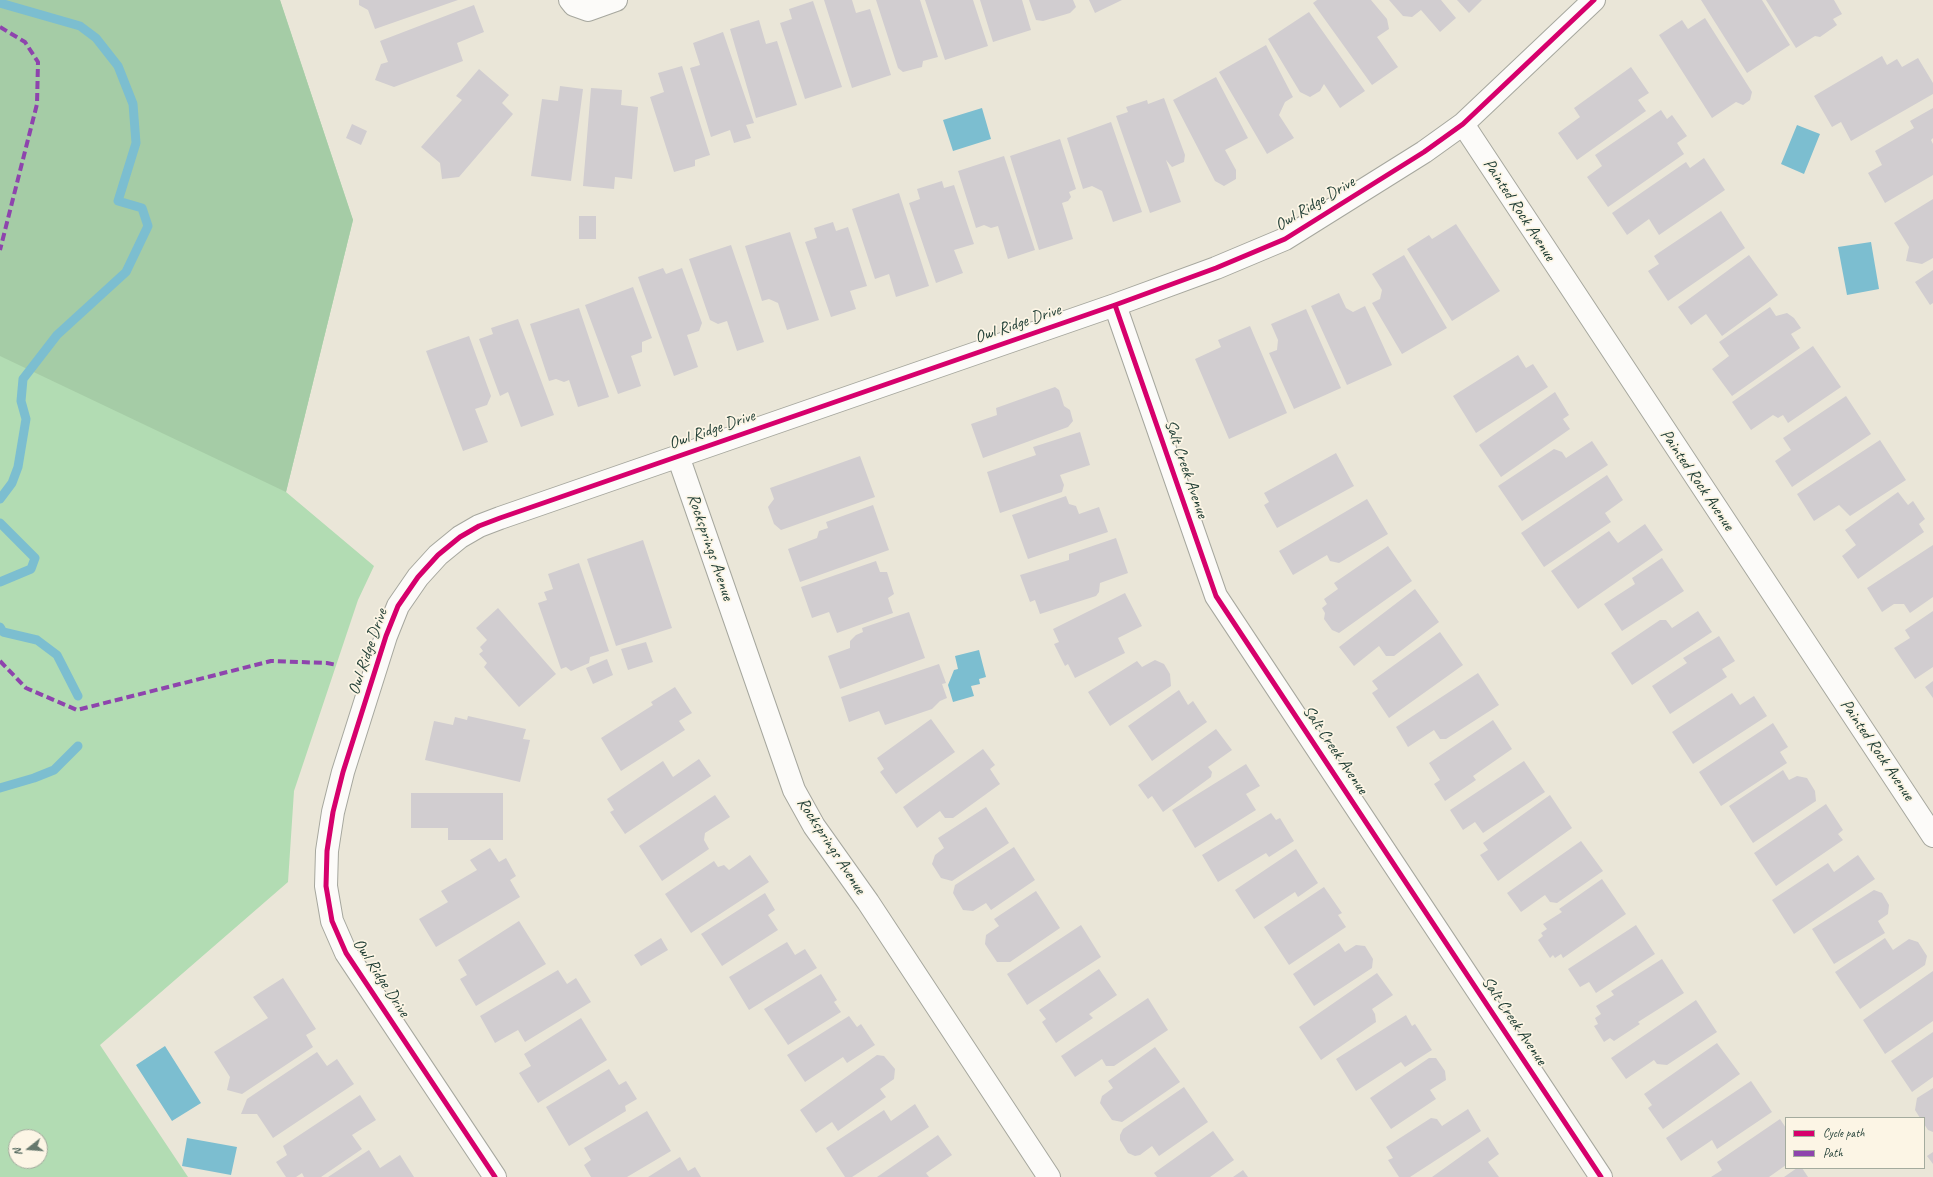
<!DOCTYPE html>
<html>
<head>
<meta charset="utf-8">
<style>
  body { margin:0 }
  #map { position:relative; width:1933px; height:1177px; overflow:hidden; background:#eae6d8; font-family:Caveat,sans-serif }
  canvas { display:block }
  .legend { position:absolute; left:1785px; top:1117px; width:140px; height:52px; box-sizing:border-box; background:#fcf5e5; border:1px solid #a4ab9e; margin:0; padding:5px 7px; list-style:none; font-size:12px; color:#1f3d34 }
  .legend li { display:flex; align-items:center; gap:8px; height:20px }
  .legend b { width:20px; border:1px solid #a4ab9e }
  .north { position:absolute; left:8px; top:1129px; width:40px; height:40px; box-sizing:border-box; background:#fcf5e5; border:1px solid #a4ab9e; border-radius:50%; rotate:253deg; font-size:11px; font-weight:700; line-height:16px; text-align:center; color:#1f3d34 }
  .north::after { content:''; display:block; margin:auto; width:14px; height:18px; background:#66786d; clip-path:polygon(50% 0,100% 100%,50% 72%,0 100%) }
</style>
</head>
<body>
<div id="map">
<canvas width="1933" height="1177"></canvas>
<ul class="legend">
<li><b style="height:5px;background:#d6006c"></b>Cycle path</li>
<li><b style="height:5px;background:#8e44ad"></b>Path</li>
</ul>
<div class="north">N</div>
</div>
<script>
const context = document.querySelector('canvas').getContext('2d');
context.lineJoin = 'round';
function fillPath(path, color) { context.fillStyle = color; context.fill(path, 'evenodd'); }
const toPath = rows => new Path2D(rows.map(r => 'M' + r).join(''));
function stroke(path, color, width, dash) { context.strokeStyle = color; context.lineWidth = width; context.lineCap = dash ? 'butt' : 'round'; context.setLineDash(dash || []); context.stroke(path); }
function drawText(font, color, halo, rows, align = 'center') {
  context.font = font + ' Caveat,sans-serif'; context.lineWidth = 3.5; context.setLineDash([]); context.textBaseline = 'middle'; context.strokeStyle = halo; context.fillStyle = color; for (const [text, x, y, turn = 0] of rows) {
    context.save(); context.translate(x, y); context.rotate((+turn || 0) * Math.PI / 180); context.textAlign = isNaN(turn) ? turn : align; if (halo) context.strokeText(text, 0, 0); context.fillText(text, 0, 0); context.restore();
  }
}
fillPath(toPath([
  [0,0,280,0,353,220,286,492,374,566,358,600,294,791,288,882,100,1045,188,1177,0,1177],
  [16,1137,40,1137,40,1161,16,1161]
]), '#b2dcb3');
fillPath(toPath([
  [0,0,280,0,353,220,286,492,0,356]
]), '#a5cca6');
fillPath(toPath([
  [982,108,991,139,953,151,943,120],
  [1797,125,1820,134,1804,174,1781,164],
  [1871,242,1879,289,1847,295,1838,247],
  [979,650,986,677,979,679,980,684,971,686,974,696,953,702,948,685,954,670,958,669,955,656],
  [165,1046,201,1103,172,1121,136,1065],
  [187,1138,237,1147,231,1175,182,1166]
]), '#7cbed0');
stroke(toPath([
  [0,3,80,26,96,38,118,66,133,104,136,143,118,201,142,208,148,226,126,272,57,335,23,379,21,401,26,419,18,467,12,483,0,499],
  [0,523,35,558,31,569,0,582],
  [0,627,3,632,37,640,57,655,78,696],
  [0,788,34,778,54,770,78,746]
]), '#7cbed0', 9);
fillPath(toPath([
  [359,0,458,0,375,29,368,10,359,5],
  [824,0,852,0,856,13,870,9,891,75,852,88],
  [876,0,920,0,938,57,923,61,922,67,903,72,898,68],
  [925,0,973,0,988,46,945,60],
  [980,0,1022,0,1031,30,993,42],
  [1029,0,1073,0,1076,7,1070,13,1043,21,1036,20],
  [1089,0,1122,0,1095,13],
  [1317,0,1371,0,1387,19,1389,29,1377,37,1398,67,1372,85,1313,3],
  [1389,0,1441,0,1456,18,1440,32,1421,10,1412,17,1403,16],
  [1457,0,1482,0,1469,13],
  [1701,0,1762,0,1790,45,1747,73],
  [1766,0,1834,0,1842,14,1833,19,1837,25,1820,37,1815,36,1796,48],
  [813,1,842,87,805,99,780,23,792,19,789,9],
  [474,5,484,32,457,43,463,61,394,87,375,80,381,64,388,62,380,41],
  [1309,12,1365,91,1340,108,1324,84,1320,91,1310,97,1300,92,1268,39],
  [1705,18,1752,92,1750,100,1743,105,1736,102,1712,118,1659,35,1682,20,1688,29],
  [759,20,766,44,777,41,797,105,756,118,730,29],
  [723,32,754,123,746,125,751,138,734,143,730,130,711,137,690,68,700,65,693,43],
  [1266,45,1293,97,1285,102,1279,115,1294,138,1267,154,1219,72],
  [1882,56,1887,65,1897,59,1902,67,1918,58,1933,83,1933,94,1851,141,1841,122,1832,127,1814,96],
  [682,66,710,155,695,160,695,166,674,172,650,97,664,92,658,73],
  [1631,67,1649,93,1638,100,1646,111,1577,160,1558,133,1580,117,1574,108],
  [479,69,509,95,502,103,513,114,459,177,442,179,440,163,421,147,462,100,456,96],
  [1216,77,1248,138,1225,150,1236,170,1236,179,1224,186,1215,181,1173,100],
  [560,86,583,89,571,181,531,176,542,99,558,101],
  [591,88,622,90,621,105,638,107,632,179,615,177,614,189,583,186],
  [1164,98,1185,155,1184,162,1172,167,1166,160,1181,202,1150,213,1116,116,1128,112,1126,107,1147,100,1148,104],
  [1933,108,1933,138,1931,140,1933,144,1933,175,1885,203,1868,173,1882,165,1875,151,1914,128,1910,121],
  [1661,110,1667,119,1672,115,1687,136,1677,143,1684,154,1608,207,1587,177,1602,166,1595,155],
  [1111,122,1142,212,1113,222,1102,191,1092,186,1083,189,1067,138],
  [352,124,367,131,361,145,346,138],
  [1060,139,1076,189,1069,192,1071,197,1068,201,1062,203,1073,239,1039,250,1010,156],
  [1004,156,1035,250,1008,259,998,226,991,228,984,225,976,228,958,171],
  [1704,158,1725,190,1659,235,1649,219,1627,235,1612,213,1686,162,1690,168],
  [942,181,944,188,954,185,974,244,954,250,963,273,936,283,909,203,920,199,917,189],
  [899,193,929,286,896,297,889,274,875,279,852,209],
  [1933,199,1933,258,1922,264,1906,261,1909,247,1894,223],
  [1721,211,1745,248,1668,301,1648,271,1659,264,1654,256],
  [579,216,596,216,596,239,579,239],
  [833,222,836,231,848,227,867,286,850,291,856,309,831,317,805,242,817,238,814,228],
  [1456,224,1500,291,1452,321,1407,249,1429,235,1432,239],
  [790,232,819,320,787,330,778,303,769,299,762,301,745,246],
  [731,245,764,342,737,351,727,321,718,324,710,320,689,259],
  [1404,255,1447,328,1402,354,1372,303,1380,299,1382,290,1372,274],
  [1749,255,1778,295,1722,336,1706,314,1691,325,1678,307],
  [663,268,666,274,682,268,702,323,699,331,687,335,698,367,674,376,638,277],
  [1933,270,1933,303,1930,305,1915,282],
  [633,287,652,338,642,342,642,352,631,356,641,386,618,394,585,305],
  [1339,293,1346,308,1353,312,1365,306,1392,365,1347,385,1311,306],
  [1770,307,1776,316,1787,313,1794,318,1801,328,1791,334,1800,348,1732,396,1712,369,1729,356,1719,342],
  [579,308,609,397,578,407,569,380,564,382,556,379,549,381,530,324],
  [1306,309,1341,388,1294,409,1269,353,1277,350,1278,340,1271,324],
  [518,319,554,415,521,427,508,392,500,396,479,339,493,334,491,328],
  [1250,326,1287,413,1229,439,1195,359,1221,347,1218,340],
  [469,336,491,396,487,405,475,409,488,442,463,451,426,351],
  [1813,346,1841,387,1788,423,1783,415,1778,418,1773,415,1751,430,1732,402],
  [1518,355,1526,368,1533,364,1548,387,1476,433,1453,396],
  [1055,387,1059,390,1064,406,1070,410,1073,421,1068,427,983,458,971,424,997,415,996,408],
  [1555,392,1569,415,1563,419,1570,429,1501,477,1479,445],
  [1846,396,1871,434,1792,487,1775,461,1791,450,1783,438],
  [1080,432,1090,465,1060,475,1064,485,1062,492,1000,513,987,472,1036,455,1033,447],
  [1880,440,1906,480,1850,516,1839,505,1814,521,1797,494],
  [1592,441,1608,465,1522,521,1498,486,1554,449,1562,452,1566,458],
  [1336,453,1354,486,1277,528,1264,505,1269,502,1264,493],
  [860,456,875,497,781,530,774,524,768,507,774,499,770,488],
  [1607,475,1623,500,1605,513,1611,522,1544,567,1521,533],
  [1898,492,1908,505,1913,501,1925,519,1919,524,1924,532,1858,579,1842,556,1856,545,1845,530],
  [1066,496,1069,504,1076,506,1079,514,1099,507,1108,532,1028,559,1012,515],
  [1367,499,1388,534,1339,563,1330,561,1327,555,1293,575,1279,551],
  [873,505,889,550,800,582,788,549,817,538,819,531,828,528,826,522],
  [1645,524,1663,550,1578,609,1551,571,1609,531,1618,543],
  [1116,538,1128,573,1100,583,1099,592,1096,596,1040,614,1035,600,1030,602,1020,575,1069,560,1069,554],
  [643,540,672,628,616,646,587,559],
  [1933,545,1933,597,1910,613,1904,604,1894,604,1882,612,1867,588],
  [1388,546,1412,581,1339,633,1332,630,1324,619,1325,613,1322,608,1327,604,1324,599,1338,589,1334,583],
  [1662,558,1684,591,1622,631,1604,604,1635,584,1632,578],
  [876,561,880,572,887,572,894,594,888,598,893,613,837,633,829,612,812,618,801,587],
  [579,563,609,651,590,657,589,663,571,671,566,667,561,669,538,603,547,600,544,592,553,589,548,574],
  [1415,589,1439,622,1394,656,1386,656,1379,646,1354,666,1339,647],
  [1125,593,1142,626,1118,638,1125,653,1075,678,1068,664,1065,666,1054,644,1059,642,1053,629],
  [498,608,556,674,519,707,484,667,487,663,479,654,483,651,480,647,487,640,476,628],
  [1698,611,1712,632,1632,685,1611,653,1660,620,1666,620,1672,628],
  [1933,611,1933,667,1915,679,1894,648,1910,638,1905,630],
  [909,612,925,658,840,689,828,656,850,648,850,641,856,635,863,632,862,628],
  [1440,632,1463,665,1389,718,1372,693,1378,689,1372,681],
  [1719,636,1735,661,1722,669,1727,677,1670,714,1652,686,1687,663,1683,658],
  [646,642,653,662,628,670,621,649],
  [607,659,613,675,593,684,586,668],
  [1155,660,1164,664,1170,674,1171,686,1110,726,1088,692,1137,661,1142,667],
  [939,664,946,683,942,684,947,698,940,701,932,709,885,725,879,711,849,722,841,697],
  [1478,673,1499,705,1446,739,1440,739,1434,730,1408,747,1396,727],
  [1933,681,1933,698,1925,687],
  [675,687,692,713,679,721,685,730,621,771,601,738,653,705,651,702],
  [1179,690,1188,705,1193,701,1207,722,1152,761,1128,726],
  [1732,693,1740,705,1754,696,1767,716,1693,764,1672,732],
  [468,716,526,729,523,739,530,740,520,782,425,760,434,721,453,725,455,717,467,720],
  [931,719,955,752,896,794,880,772,884,769,877,758],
  [1493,720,1512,749,1473,776,1476,780,1445,801,1434,784,1440,780,1429,763],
  [1773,723,1788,747,1780,752,1787,763,1721,806,1699,772],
  [1216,729,1232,750,1208,767,1212,772,1211,777,1163,812,1152,796,1148,799,1138,785],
  [983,749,995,765,990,769,1000,784,953,818,945,818,940,811,917,828,903,807],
  [699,759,711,776,625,834,610,812,614,810,607,799,663,761,673,777],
  [1524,761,1545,792,1483,833,1475,822,1463,830,1450,810],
  [1246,764,1260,786,1246,794,1256,810,1195,848,1172,810],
  [1783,770,1789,780,1797,776,1807,778,1815,791,1816,801,1753,843,1729,806],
  [411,793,503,793,503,840,448,840,448,828,411,828],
  [715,795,730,817,705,833,704,840,709,849,662,881,639,846],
  [1550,795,1572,828,1498,881,1480,855,1488,850,1483,843],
  [1826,804,1843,830,1838,834,1843,840,1776,886,1754,853],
  [986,807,1009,843,952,881,941,878,932,864,935,855,944,848,938,838],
  [1271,813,1276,820,1280,818,1294,841,1269,857,1266,853,1218,882,1202,855],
  [1581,841,1603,871,1557,903,1550,902,1545,895,1521,912,1507,893],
  [1014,847,1035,880,991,910,986,903,973,911,963,910,953,893,955,885],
  [490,848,499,862,506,858,516,876,510,880,520,897,436,947,419,919,448,902,441,891,477,870,470,860],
  [1296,849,1318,883,1298,897,1295,892,1254,919,1235,890],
  [750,855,769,882,691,933,665,894,714,861,718,867,724,865,729,870],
  [1858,855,1875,879,1794,934,1772,900,1828,863,1834,872],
  [1602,879,1626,914,1563,958,1561,954,1555,958,1553,955,1550,958,1538,940,1543,936,1541,933,1547,929,1543,924,1562,912,1559,909],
  [1324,887,1342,913,1338,915,1346,927,1289,965,1264,927],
  [1874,890,1882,893,1889,905,1888,914,1878,921,1885,933,1834,964,1812,929],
  [1036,891,1060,928,1010,962,997,962,985,944,986,935,999,926,994,919],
  [765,893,775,910,768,915,778,930,722,966,701,934],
  [519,921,546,964,476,1006,460,979,467,975,458,960],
  [1081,925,1101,957,1027,1005,1007,974],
  [1636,925,1655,954,1596,993,1589,982,1580,987,1568,969],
  [661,938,668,950,641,966,634,955],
  [1885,938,1893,950,1909,939,1918,942,1927,956,1925,965,1860,1009,1835,972],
  [787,942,795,955,805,949,817,968,749,1010,729,977],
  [1339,943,1345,952,1356,945,1365,946,1373,959,1372,968,1314,1006,1293,974],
  [1662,959,1684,993,1638,1022,1640,1024,1614,1041,1610,1038,1604,1042,1594,1026,1598,1024,1595,1018,1601,1014,1596,1006,1614,995,1611,991],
  [1099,969,1117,995,1089,1014,1093,1018,1056,1043,1042,1022,1046,1019,1039,1010],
  [558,970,567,984,576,978,591,1002,525,1042,518,1030,495,1043,480,1016],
  [1933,971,1933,1021,1885,1054,1863,1020],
  [1377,973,1393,995,1372,1009,1375,1014,1376,1022,1321,1060,1299,1027],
  [821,974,837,1000,834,1002,841,1012,788,1045,764,1009],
  [283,978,316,1029,306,1035,313,1047,242,1094,227,1090,230,1077,214,1052,268,1018,253,997],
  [1148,998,1168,1030,1114,1066,1106,1066,1102,1059,1075,1077,1061,1056],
  [1696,1000,1717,1032,1667,1065,1657,1064,1654,1060,1626,1079,1611,1058],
  [1406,1015,1412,1026,1415,1024,1432,1050,1405,1067,1401,1062,1356,1091,1336,1059],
  [849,1016,857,1027,861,1024,875,1045,847,1063,843,1057,805,1082,787,1055],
  [581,1018,607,1060,538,1103,519,1073,531,1066,524,1054],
  [1933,1032,1933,1077,1912,1092,1891,1061],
  [1717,1043,1740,1074,1663,1129,1648,1108,1652,1105,1644,1094],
  [1155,1047,1180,1082,1122,1122,1112,1120,1100,1103,1102,1096,1113,1088,1108,1081],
  [317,1052,327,1066,337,1059,354,1084,273,1138,257,1114,241,1114,247,1099],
  [877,1055,884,1056,895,1069,894,1079,880,1089,886,1097,838,1131,832,1122,816,1133,800,1110],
  [1429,1058,1436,1058,1445,1071,1446,1080,1430,1090,1436,1099,1391,1129,1370,1098],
  [609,1069,619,1085,626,1081,637,1099,625,1106,626,1111,569,1146,546,1107],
  [1751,1081,1772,1112,1717,1149,1712,1140,1681,1161,1666,1138],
  [1184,1087,1208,1122,1159,1156,1152,1146,1140,1155,1135,1156,1128,1153,1120,1140,1120,1135,1123,1129],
  [1933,1088,1933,1132,1928,1130,1924,1124,1924,1118,1920,1118,1915,1110,1917,1098],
  [360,1095,376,1120,352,1135,362,1149,321,1177,304,1177,302,1173,296,1177,286,1177,276,1162,287,1155,283,1146],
  [915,1104,929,1127,852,1177,845,1177,826,1148,884,1110,891,1121],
  [1468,1109,1481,1131,1410,1177,1399,1177,1388,1160,1393,1158,1386,1147,1431,1118,1437,1119,1442,1126],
  [647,1111,671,1151,627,1177,591,1177,584,1165,591,1160,584,1148],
  [1780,1119,1786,1128,1786,1165,1769,1177,1711,1177,1722,1170,1717,1162],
  [1213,1131,1234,1160,1210,1177,1157,1177,1154,1173],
  [938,1135,952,1155,926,1173,929,1177,877,1177],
  [1488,1137,1499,1154,1488,1162,1499,1177,1432,1177],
  [369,1150,380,1168,400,1155,414,1177,328,1177],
  [1933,1152,1933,1164,1927,1156],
  [680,1157,688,1171,695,1167,701,1177,648,1177],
  [1797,1168,1802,1168,1808,1177,1784,1177],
  [1243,1170,1248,1177,1233,1177]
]), '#d1cdd0');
const minor = toPath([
  [570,0,574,5,588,10,616,0],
  [1463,124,1933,836],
  [1115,305,1216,596,1601,1177],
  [678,456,794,790,814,826,868,902,1049,1177],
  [495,1177,346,953,332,921,326,886,327,851,333,812,343,772,386,636,398,606,418,577,438,555,460,537,479,526,500,518,1115,305,1216,268,1285,239,1424,152,1463,124,1594,0]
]);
stroke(minor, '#a6a79e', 24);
stroke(minor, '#fcfbf9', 22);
stroke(toPath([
  [0,27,25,42,38,62,37,104,0,250],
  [0,661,26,688,77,710,271,661,327,663,337,665]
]), '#8e44ad', 4, [8, 4]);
stroke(toPath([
  [1115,305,1216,596,1601,1177],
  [495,1177,346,953,332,921,326,886,327,851,333,812,343,772,386,636,398,606,418,577,438,555,460,537,479,526,500,518,1115,305,1216,268,1285,239,1424,152,1463,124,1594,0]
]), '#d6006c', 5);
drawText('17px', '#1f3d34', '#fcf5e5', [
  ["Owl Ridge Drive",1315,204,-31],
  ["Painted Rock Avenue",1519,210,57],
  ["Owl Ridge Drive",1018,324,-19],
  ["Owl Ridge Drive",712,430,-19],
  ["Salt Creek Avenue",1186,469,71],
  ["Painted Rock Avenue",1697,480,56],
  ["Rocksprings Avenue",710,547,71],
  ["Owl Ridge Drive",368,652,-71],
  ["Salt Creek Avenue",1335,750,56],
  ["Painted Rock Avenue",1877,750,56],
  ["Rocksprings Avenue",831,846,57],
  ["Owl Ridge Drive",381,978,57],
  ["Salt Creek Avenue",1514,1021,56]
]);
</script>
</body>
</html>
